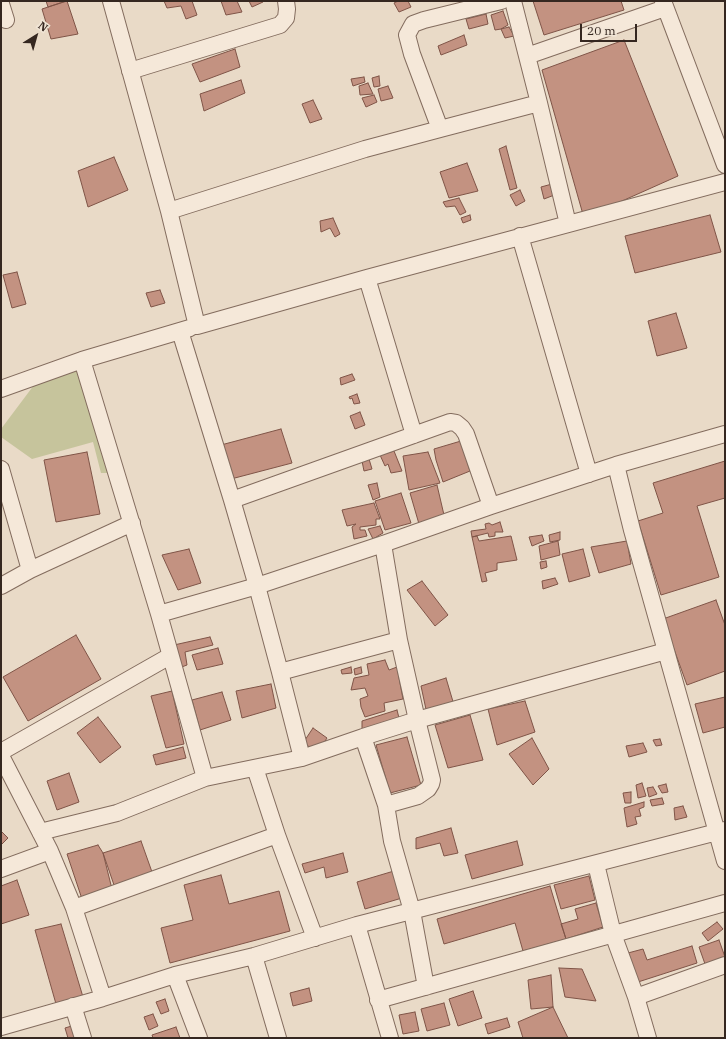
<!DOCTYPE html>
<html>
<head>
<meta charset="utf-8">
<style>
  body { margin:0 }
  #map { position:relative; width:726px; height:1039px; overflow:hidden; background:#e9dac7; font-family:"IBM Plex Serif",serif }
  canvas { display:block }
  .frame { position:absolute; inset:0; border:2px solid #352720; pointer-events:none }
  .north { position:absolute; left:16px; top:16px; width:40px; height:40px; -webkit-text-stroke:3px #f1e5d6; paint-order:stroke; rotate:37deg; font-size:11px; font-weight:700; line-height:16px; text-align:center; color:#352720 }
  .north::after { content:''; display:block; margin:auto; width:14px; height:18px; background:#352720; clip-path:polygon(50% 0,100% 100%,50% 72%,0 100%) }
  .scale { position:absolute; left:580px; top:24px; width:57px; height:18px; box-sizing:border-box; border:2px solid #352720; border-top:0; padding-left:5px; font-size:12px; line-height:14px; white-space:nowrap; color:#352720; -webkit-text-stroke:3px #f1e5d6; paint-order:stroke }
</style>
</head>
<body>
<div id="map">
<canvas width="726" height="1039"></canvas>
<div class="frame"></div>
<div class="north">N</div>
<div class="scale">20 m</div>
</div>
<script>
const context = document.querySelector('canvas').getContext('2d');
context.lineJoin = 'round';
function fillPath(path, color) { context.fillStyle = color; context.fill(path, 'evenodd'); }
const toPath = rows => new Path2D(rows.map(r => 'M' + r).join(''));
function stroke(path, color, width, dash) { context.strokeStyle = color; context.lineWidth = width; context.lineCap = dash ? 'butt' : 'round'; context.setLineDash(dash || []); context.stroke(path); }
fillPath(toPath([
  [78,367,110,473,101,473,93,442,32,459,1,437,1,429,37,381]
]), '#c6c49c');
const building = toPath([
  [46,1,66,1,48,7,46,1],
  [67,1,78,34,51,39,42,9,67,1],
  [164,1,192,1,197,15,186,19,181,6,167,8,164,1],
  [221,1,237,1,242,12,226,15,221,1],
  [249,1,262,1,263,2,252,7,249,1],
  [398,1,408,1,411,7,399,12,394,3,398,1],
  [533,1,621,1,624,10,544,35,533,1],
  [503,11,508,25,501,29,495,30,491,15,503,11],
  [486,14,488,24,469,29,466,19,486,14],
  [509,27,514,36,505,38,501,29,509,27],
  [464,35,467,45,441,55,438,46,464,35],
  [624,40,678,176,584,218,542,70,624,40],
  [235,49,240,67,200,82,192,64,235,49],
  [379,76,380,86,374,87,372,78,379,76],
  [364,77,365,82,353,86,351,79,364,77],
  [241,80,245,93,204,111,200,94,241,80],
  [368,83,373,94,360,95,359,86,368,83],
  [388,86,393,98,381,101,378,89,388,86],
  [374,95,377,102,366,107,362,98,374,95],
  [313,100,322,119,310,123,302,104,313,100],
  [506,146,517,188,510,190,499,149,506,146],
  [114,157,128,190,88,207,78,171,114,157],
  [467,163,478,191,449,198,440,172,467,163],
  [552,184,557,194,544,199,541,187,552,184],
  [520,190,525,201,516,206,510,195,520,190],
  [459,198,466,212,460,215,455,206,446,207,443,202,459,198],
  [470,215,471,220,463,223,461,218,470,215],
  [710,215,721,252,635,273,625,236,710,215],
  [333,218,340,234,335,237,330,228,321,232,320,221,333,218],
  [17,272,26,304,12,308,3,275,17,272],
  [160,290,165,303,151,307,146,293,160,290],
  [676,313,687,348,657,356,648,321,676,313],
  [352,374,355,380,341,385,340,378,352,374],
  [357,394,360,403,354,404,352,398,350,399,349,397,357,394],
  [360,412,365,425,355,429,350,416,360,412],
  [281,429,292,463,231,479,221,445,281,429],
  [461,441,470,471,443,482,436,460,434,449,461,441],
  [394,451,402,471,391,473,388,464,385,466,380,455,394,451],
  [87,452,100,514,56,522,44,460,87,452],
  [428,452,440,483,409,490,403,456,428,452],
  [369,459,372,469,364,471,362,461,369,459],
  [725,461,725,498,697,506,719,577,661,595,638,521,663,513,653,483,725,461],
  [377,483,380,497,373,500,368,485,377,483],
  [437,485,444,515,419,524,410,493,437,485],
  [401,493,411,523,385,530,375,501,401,493],
  [374,503,380,519,376,519,376,525,360,527,360,530,365,530,367,536,354,539,352,527,356,524,347,526,342,510,374,503],
  [500,522,503,532,495,532,495,536,489,537,488,533,472,537,471,531,486,529,485,524,489,523,492,525,500,522],
  [380,526,383,533,373,539,368,529,380,526],
  [560,532,560,540,550,542,549,535,560,532],
  [542,535,544,541,532,546,529,537,542,535],
  [477,536,479,541,511,536,517,560,497,563,497,570,485,573,487,581,482,582,472,537,477,536],
  [558,541,560,555,541,560,539,546,558,541],
  [627,541,631,564,599,573,591,547,627,541],
  [189,549,201,583,178,590,162,555,189,549],
  [583,549,590,576,569,582,562,554,583,549],
  [546,561,547,567,541,569,540,562,546,561],
  [555,578,558,584,543,589,542,581,555,578],
  [422,581,448,615,435,626,407,590,422,581],
  [716,600,725,625,725,671,687,685,663,619,716,600],
  [76,635,101,679,28,721,3,677,76,635],
  [210,637,213,645,185,652,187,665,179,668,174,645,210,637],
  [218,648,223,664,197,670,192,655,218,648],
  [385,660,389,670,397,667,403,699,384,703,385,711,365,717,361,707,360,699,368,696,365,688,351,690,354,678,369,675,367,664,385,660],
  [351,667,352,673,342,674,341,670,351,667],
  [361,667,362,673,355,675,354,669,361,667],
  [446,678,454,705,427,714,421,686,446,678],
  [271,684,276,708,242,718,236,691,271,684],
  [172,691,184,744,166,748,151,696,172,691],
  [222,692,231,720,200,730,192,700,222,692],
  [725,697,725,727,703,733,695,704,725,697],
  [525,701,535,732,497,745,488,709,525,701],
  [397,710,399,718,362,731,362,721,397,710],
  [470,715,483,760,448,768,435,725,470,715],
  [98,717,121,747,100,763,77,733,98,717],
  [313,728,327,738,318,752,303,743,313,728],
  [407,737,421,785,390,793,376,745,407,737],
  [532,738,549,769,533,785,509,754,532,738],
  [660,739,662,745,656,746,653,740,660,739],
  [643,743,647,752,629,757,626,746,643,743],
  [183,747,186,758,156,765,153,755,183,747],
  [69,773,79,802,57,810,47,781,69,773],
  [642,783,646,796,638,798,636,785,642,783],
  [666,784,668,792,662,793,658,786,666,784],
  [653,787,657,794,649,797,647,788,653,787],
  [631,792,631,803,625,803,623,793,631,792],
  [662,798,664,804,652,806,650,800,662,798],
  [644,802,644,807,639,809,641,816,635,817,637,824,627,827,624,808,644,802],
  [683,806,687,817,675,820,674,808,683,806],
  [451,828,458,853,444,856,440,843,416,849,416,838,451,828],
  [1,831,8,838,1,845,1,831],
  [141,841,152,872,114,885,103,853,141,841],
  [517,841,523,865,472,879,465,855,517,841],
  [98,845,103,853,113,893,83,902,67,854,98,845],
  [343,853,348,872,326,878,324,867,305,873,302,864,343,853],
  [394,871,402,898,365,909,357,882,394,871],
  [221,875,229,904,279,891,290,931,170,963,161,928,193,920,184,885,221,875],
  [589,876,595,900,561,909,554,885,589,876],
  [17,880,29,915,1,924,1,886,17,880],
  [550,886,566,939,523,951,515,923,444,944,437,919,550,886],
  [596,903,603,927,566,939,561,924,578,919,575,909,596,903],
  [717,922,723,929,708,941,702,933,717,922],
  [61,924,83,997,56,1004,35,930,61,924],
  [719,940,725,957,705,964,699,947,719,940],
  [692,946,697,963,638,982,628,953,643,949,647,960,692,946],
  [559,968,582,969,596,1001,565,997,559,968],
  [551,975,553,1007,531,1009,528,980,551,975],
  [309,988,312,1001,293,1006,290,993,309,988],
  [473,991,482,1018,458,1026,449,999,473,991],
  [165,999,169,1011,161,1014,156,1002,165,999],
  [444,1003,450,1025,427,1031,421,1009,444,1003],
  [553,1007,568,1038,523,1038,518,1022,553,1007],
  [415,1012,419,1031,403,1034,399,1015,415,1012],
  [153,1014,158,1026,149,1030,144,1017,153,1014],
  [507,1018,510,1027,488,1034,485,1024,507,1018],
  [75,1025,79,1038,68,1038,65,1028,75,1025],
  [176,1027,180,1038,153,1038,152,1035,176,1027]
]);
fillPath(building, '#c39281');
stroke(building, '#7f5447', 1);
const street = toPath([
  [111,1,169,211,197,326,367,278,725,182],
  [501,1,424,20,413,24,407,35,412,54,440,129,539,103],
  [513,1,539,103,568,224],
  [663,1,725,165],
  [1,4,6,20],
  [527,56,665,8],
  [130,71,280,25,286,18,287,9,286,1],
  [169,211,365,149,440,129],
  [520,236,589,474],
  [367,278,414,435],
  [180,331,232,500,257,586,280,672,399,640],
  [82,360,159,614,205,778],
  [1,389,82,360,190,328],
  [616,465,632,530,725,861],
  [1,469,30,570],
  [232,500,450,422,456,423,462,428,466,434,491,506],
  [383,544,399,640,417,720,432,780,431,784,428,789,418,796,386,805,392,841,412,911,426,987],
  [1,586,30,570,132,523],
  [159,614,257,586,383,544,491,506,616,465,725,434],
  [280,672,302,758],
  [363,737,386,805],
  [1,752,170,656],
  [1,756,50,851,74,908,103,998],
  [40,832,117,813,205,778,302,758,363,737,417,720,666,651],
  [277,835,315,938],
  [596,864,613,934,636,997,648,1038],
  [1,869,50,851],
  [74,908,277,835,255,768],
  [357,925,390,1038],
  [254,956,278,1038],
  [175,975,199,1038],
  [636,997,725,965],
  [378,1000,725,903],
  [73,1006,83,1038],
  [1,1027,103,998,175,975,254,956,357,925,725,830]
]);
stroke(street, '#836c5e', 18);
stroke(street, '#f5e8d9', 16);
</script>
</body>
</html>
